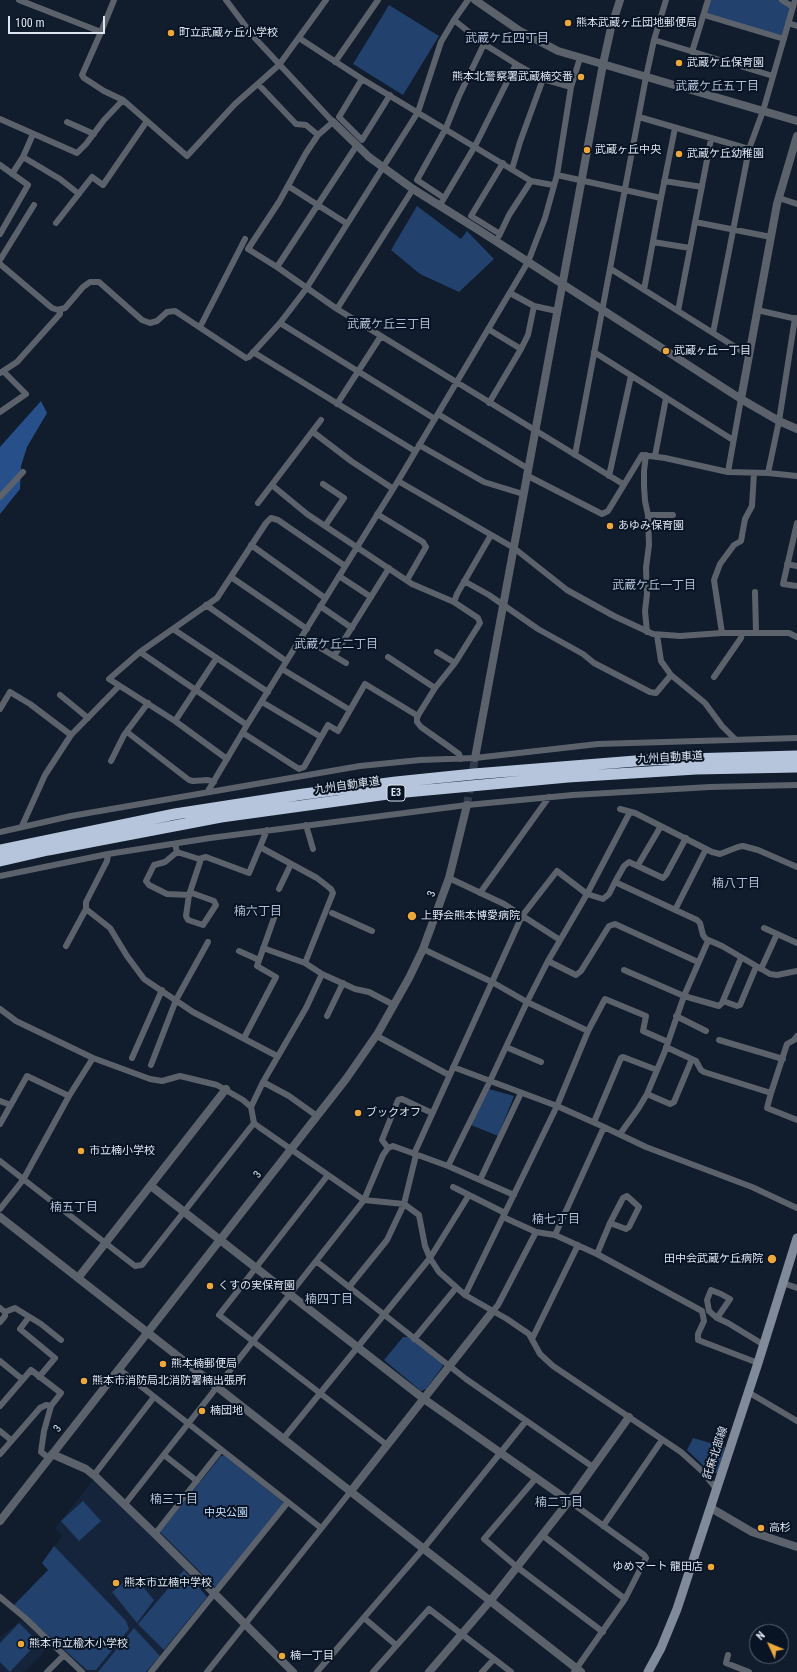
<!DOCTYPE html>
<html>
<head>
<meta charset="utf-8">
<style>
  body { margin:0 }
  #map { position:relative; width:797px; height:1672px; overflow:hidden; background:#111c2d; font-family:"Roboto Condensed",sans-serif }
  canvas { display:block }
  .north { position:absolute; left:749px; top:1624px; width:40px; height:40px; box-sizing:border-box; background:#081323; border:1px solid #5d6775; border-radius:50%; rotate:314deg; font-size:11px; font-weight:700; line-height:16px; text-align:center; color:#dde5f0 }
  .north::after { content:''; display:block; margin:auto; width:14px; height:18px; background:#eda83b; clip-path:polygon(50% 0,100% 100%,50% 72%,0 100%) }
  .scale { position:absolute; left:8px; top:16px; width:97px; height:18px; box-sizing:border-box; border:2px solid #dde5f0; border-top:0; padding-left:5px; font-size:12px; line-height:14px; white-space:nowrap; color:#dde5f0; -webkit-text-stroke:3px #081323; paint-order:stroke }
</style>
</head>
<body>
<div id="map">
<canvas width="797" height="1672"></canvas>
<div class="north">N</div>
<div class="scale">100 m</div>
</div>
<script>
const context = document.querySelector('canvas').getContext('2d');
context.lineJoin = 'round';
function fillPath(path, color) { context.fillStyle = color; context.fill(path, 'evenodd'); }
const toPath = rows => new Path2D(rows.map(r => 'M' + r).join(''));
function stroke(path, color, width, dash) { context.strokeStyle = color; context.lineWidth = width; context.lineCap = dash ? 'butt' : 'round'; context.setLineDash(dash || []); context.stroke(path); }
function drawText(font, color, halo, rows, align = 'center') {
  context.font = font + ' "Roboto Condensed","Noto Sans JP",sans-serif'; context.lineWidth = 4; context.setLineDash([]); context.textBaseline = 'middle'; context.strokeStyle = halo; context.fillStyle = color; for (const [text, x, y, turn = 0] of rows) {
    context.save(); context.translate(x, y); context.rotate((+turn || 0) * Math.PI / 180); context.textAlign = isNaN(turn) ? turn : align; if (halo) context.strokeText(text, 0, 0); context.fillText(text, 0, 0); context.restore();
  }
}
fillPath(toPath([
  [93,1480,159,1543,159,1546,162,1549,165,1548,207,1595,146,1672,87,1672,44,1631,14,1605,48,1570,42,1563,62,1536,55,1528],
  [22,1620,41,1637,40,1642,45,1647,49,1647,25,1671,26,1672,0,1672,0,1637]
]), '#15243a');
fillPath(toPath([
  [708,0,782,0,793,7,784,39,704,15],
  [389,5,439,36,403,95,353,64],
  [417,206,461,239,467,231,494,259,459,292,420,274,391,250],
  [489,1089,514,1096,498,1136,471,1125],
  [403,1337,410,1337,442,1363,443,1366,426,1389,421,1391,384,1360],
  [693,1438,725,1447,718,1473,711,1473,687,1450],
  [224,1455,283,1502,283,1504,219,1586,215,1587,160,1532,221,1456],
  [83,1501,101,1521,79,1541,61,1521],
  [54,1546,126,1621,129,1629,96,1670,87,1670,14,1605,48,1570,42,1563],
  [184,1570,207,1597,164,1650,138,1624],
  [133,1575,154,1600,137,1623,112,1592],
  [19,1623,38,1642,10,1672,0,1662,0,1643],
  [134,1628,160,1656,146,1672,98,1672]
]), '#22416d');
fillPath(toPath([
  [41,401,47,413,27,447,21,466,20,489,0,514,0,447]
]), '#27508a');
stroke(toPath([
  [467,805,475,758]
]), '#303a4a', 8, [8, 4]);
stroke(toPath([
  [19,0,101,32,114,0],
  [226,0,253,36,333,122,318,135,306,153,279,202,248,249,277,267,337,309,623,484],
  [782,0,793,7],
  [704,15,784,39],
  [454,20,484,44,516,64,543,79,571,87],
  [788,23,797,26],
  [101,32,82,75,84,78,104,91,123,100],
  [299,38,362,79,531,181,553,185],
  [654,40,773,76],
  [692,52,708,0],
  [335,62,378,0],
  [362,79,339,117,362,140,390,95],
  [258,84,296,124,306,125,318,135],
  [639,117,749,149],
  [0,119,77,153,86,144,104,120,123,100,187,156,235,104,279,65,326,0],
  [67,122,94,134],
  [23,157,60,179,79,194],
  [0,165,28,185,0,234],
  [512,169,520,142,543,79],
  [12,174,23,157,33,134],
  [557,175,661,198,644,290],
  [664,181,702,187],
  [288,186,346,223],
  [444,198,417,180,446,128,459,96,484,44],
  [661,198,675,128],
  [779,198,797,204],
  [440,205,475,146,516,64],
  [695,222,771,237],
  [56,223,92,177,103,185,147,121],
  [500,234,471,216,503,163],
  [499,236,509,215,531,181],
  [653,242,690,248],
  [0,260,34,205],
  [0,264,52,308,58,310,65,308,83,287,90,282,99,282,142,320,150,323,157,321,167,312,175,311,246,358,249,357,280,323,306,289,418,112,441,42,454,20,468,0],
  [277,267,357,145],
  [611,269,748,355],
  [510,293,534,306,557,311],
  [337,309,413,189],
  [757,310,797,319],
  [678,311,711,139],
  [280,323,435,419],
  [200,327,245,239],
  [488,329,521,349,489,403],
  [713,333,749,149,763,111,795,0],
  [521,349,528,335,534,306],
  [253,352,415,451],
  [594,352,733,440],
  [0,373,17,362,60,314,60,309],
  [337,404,381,336],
  [0,412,26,394,3,371],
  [438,414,527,468],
  [313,432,351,461,392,488],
  [419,445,484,482,523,494],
  [575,455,646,77,654,40,666,0],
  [646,455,644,471,644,486,645,501,648,515,673,515],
  [655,456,666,398],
  [728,472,741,399],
  [768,473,779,421,795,318],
  [526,475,602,514,608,511,642,455,665,458,728,472,768,473,797,476],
  [609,476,631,376],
  [398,481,514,548,567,590,614,616,653,634,680,636,722,633,789,633,797,637],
  [323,484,344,498,325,526],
  [273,486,307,514,412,584,454,602],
  [0,497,23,472],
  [258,503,321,420],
  [377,514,423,542,426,547,407,580],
  [797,523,783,584,797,586],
  [251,545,325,598],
  [787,564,797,566],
  [339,576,371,597],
  [231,577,307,629],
  [464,581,489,595,538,629,583,654,594,663,650,692,656,693,671,675],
  [755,592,756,633],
  [206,605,286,661],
  [320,606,352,628],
  [173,629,268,692],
  [647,632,645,611,647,594,646,568,649,545,648,515],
  [722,633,714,580,720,564,734,545,741,541,745,519,752,506,754,473],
  [657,635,661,661,671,675,705,703,722,726,736,740],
  [302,637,334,656,389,568],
  [140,652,247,725],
  [437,652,455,663],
  [334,656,346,663],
  [388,657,435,688],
  [282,669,350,710],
  [714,677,741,638,742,633],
  [60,695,88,718],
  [262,702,321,737],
  [0,709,10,692,30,704,71,735],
  [175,721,216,659],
  [127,732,189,780,193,781,208,780,214,782],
  [243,733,299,769,304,767,328,725,338,731,365,684,418,716],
  [227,759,175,721,109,679,140,652,217,598,266,523,271,518,278,520,345,566],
  [461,759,459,754,448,746,421,727,417,722,417,717,435,688,455,663,480,623,478,618,454,602,457,594,491,535],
  [111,761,124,735,148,703],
  [208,791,247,725,398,481,528,262,545,218,557,175,571,87,580,58],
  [620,809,635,813,712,852,720,854,738,847,743,846,758,850,797,867],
  [306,825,313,849],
  [22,826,45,775,71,735,119,686],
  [0,832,71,816,360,766,420,760,475,758,598,744,797,738],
  [175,844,177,852,199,859,200,862,189,895,186,916,188,920,203,925,216,905,214,901,192,893,189,895,167,894,149,885,146,881,154,865,165,862,177,852],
  [260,847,317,878,331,889,333,893,305,963],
  [108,854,107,861,86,902,86,909,110,928,127,956,144,979,193,1012,277,1056],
  [199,859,206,857,249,873,267,830],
  [638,865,661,826],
  [0,876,108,854,210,838,467,805,573,795,710,787,797,785],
  [449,878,504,904,560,940],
  [615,882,624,866,629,862,663,878,666,875,686,838],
  [279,889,291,864],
  [480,893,549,797],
  [675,910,706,849],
  [332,913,372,931],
  [764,928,797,943],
  [66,946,86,909],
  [423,949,492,982,527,1002,588,1031,557,1106,465,1295],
  [239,951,259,960],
  [548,961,576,975,581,971,609,926,615,924,698,962],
  [761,969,777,934],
  [624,970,684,996,719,1006,722,1003,741,958],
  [322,974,355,989,369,992,394,1005],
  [723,1001,737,1006,740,1005,756,967],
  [0,1009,16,1021,93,1058,150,1079,162,1081,180,1076,217,1085,243,1100,251,1107,254,1123,259,1127,364,1200,404,1204,419,1215,425,1246,430,1258,439,1272,447,1279,465,1295,507,1319,529,1334,540,1354,553,1366,681,1452,702,1471,717,1490],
  [327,1016,343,983],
  [676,1016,706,1031],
  [588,1031,605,999,646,1016,643,1031,668,1042],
  [377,1036,449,1075],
  [244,1038,276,977,257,966,274,918],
  [719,1040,783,1059],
  [506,1047,541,1062],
  [666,1047,696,1061,701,1070,704,1072,771,1093,767,1108,797,1120],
  [132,1058,162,990],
  [151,1065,176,1000,208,942],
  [453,1067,557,1106,604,1127],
  [263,1082,289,1096,317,1116],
  [771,1093,787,1044,794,1040,797,1036],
  [647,1094,670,1104,674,1102,692,1059],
  [0,1101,11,1105],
  [251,1107,263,1082,306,1008,322,974,305,963,263,948],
  [594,1122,621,1058,623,1057,657,1070],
  [0,1124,27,1076,69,1096],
  [620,1134,638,1109,647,1094,665,1051,684,996,708,941],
  [388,1148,382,1140,398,1100,402,1099,432,1113],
  [414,1154,522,916,557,871,587,894,603,899,609,894,615,882,697,920,700,923,703,935,706,939,722,946,770,974,777,975,797,971],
  [0,1161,135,1266,142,1265,254,1123],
  [448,1166,490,1081,527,1002,548,961,587,894,630,812],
  [328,1175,219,1315,387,1445],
  [480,1180,521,1093],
  [453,1187,505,1213],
  [0,1209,23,1180,69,1096,93,1058],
  [503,1217,536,1232],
  [555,1235,604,1127,646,1147,752,1187,797,1208],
  [597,1254,610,1223,623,1198,627,1196,639,1207,629,1227,626,1229,610,1223],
  [316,1261,466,1379,593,1467],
  [783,1283,797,1288],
  [349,1287,387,1240,404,1204,416,1155],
  [0,1308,5,1312,5,1316,0,1322],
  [5,1312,15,1308,41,1324,61,1340],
  [492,1312,498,1305,536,1232,555,1235,597,1254,702,1311,704,1321,698,1334,698,1340,758,1363],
  [29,1317,20,1329,55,1358,39,1377],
  [717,1318,730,1299,721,1294,711,1290,707,1300,709,1311,717,1318,728,1323,764,1345],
  [414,1339,456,1288],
  [532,1339,578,1245],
  [0,1361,22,1379],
  [119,1369,321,1528],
  [748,1392,797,1421],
  [0,1406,31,1370,61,1393,51,1406,44,1431,41,1452,49,1458],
  [0,1431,11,1440],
  [283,1439,430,1258,469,1195],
  [0,1454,40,1408,46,1405,51,1406],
  [164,1455,197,1481],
  [94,1475,154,1397],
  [536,1478,484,1539,517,1567,603,1632],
  [569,1501,644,1555,646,1558,625,1599,574,1672],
  [125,1504,364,1200,383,1155,388,1148,393,1146,448,1166,514,1195],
  [603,1526,662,1440],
  [155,1534,221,1450],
  [542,1535,625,1599],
  [0,1597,24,1617,82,1672],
  [364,1618,396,1645],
  [728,1655,726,1663,749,1672],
  [47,1672,64,1655],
  [151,1672,288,1502],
  [207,1672,351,1491],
  [317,1672,423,1549,526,1421],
  [373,1672,429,1609,511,1672],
  [482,1672,494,1659]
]), '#5c626b', 6);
stroke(toPath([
  [475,0,520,31,558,51,797,121],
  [333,122,369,157,413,189,477,229,741,399,779,421,797,429],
  [741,399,777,204,797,136],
  [475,758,603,64,611,28,620,0],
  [151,1186,424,1399,569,1501],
  [0,1217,581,1672],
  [78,1278,226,1089],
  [52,1454,86,1469,96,1477,155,1534,293,1672],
  [351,1491,492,1312],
  [711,1508,752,1532,797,1547],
  [0,1521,346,1079,378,1033,409,978,423,949,449,878,467,805],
  [429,1672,491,1600,569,1501,629,1417]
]), '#5c626b', 8);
stroke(toPath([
  [648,1672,661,1648,677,1609,758,1363,797,1238]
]), '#808a98', 9);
stroke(toPath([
  [0,850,175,814,304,794,396,782,474,774,648,760,797,756],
  [0,861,48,850,221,817,395,793,568,777,696,769,797,767]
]), '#b6c5dc', 11);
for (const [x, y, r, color] of [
  [568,23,4,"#eda83b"],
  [171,33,4,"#eda83b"],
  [679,63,4,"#eda83b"],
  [581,77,4,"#eda83b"],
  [587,150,4,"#eda83b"],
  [679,154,4,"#eda83b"],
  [666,351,4,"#eda83b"],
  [610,526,4,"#eda83b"],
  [412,916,5,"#eda83b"],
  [358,1113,4,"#eda83b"],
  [81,1151,4,"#eda83b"],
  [772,1259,5,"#eda83b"],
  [210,1286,4,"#eda83b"],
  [163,1364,4,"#eda83b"],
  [84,1381,4,"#eda83b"],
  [202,1411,4,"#eda83b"],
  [761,1528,4,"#eda83b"],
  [711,1567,4,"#eda83b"],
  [116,1583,4,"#eda83b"],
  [21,1644,4,"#eda83b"],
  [282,1656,4,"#eda83b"]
]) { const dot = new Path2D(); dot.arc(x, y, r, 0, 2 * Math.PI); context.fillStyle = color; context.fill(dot); stroke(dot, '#081323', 1.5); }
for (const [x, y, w] of [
  [396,793,18]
]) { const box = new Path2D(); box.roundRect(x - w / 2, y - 8, w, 16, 3); context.fillStyle = '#081323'; context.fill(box); stroke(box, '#dde5f0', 1); }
drawText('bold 10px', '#dde5f0', null, [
  ["E3",396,793]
]);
drawText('11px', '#dde5f0', '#081323', [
  ["熊本武蔵ヶ丘団地郵便局",576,23],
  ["町立武蔵ヶ丘小学校",179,33],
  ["武蔵ケ丘保育園",687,63],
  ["熊本北警察署武蔵楠交番",573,77,"right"],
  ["武蔵ヶ丘中央",595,150],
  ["武蔵ケ丘幼稚園",687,154],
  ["武蔵ヶ丘一丁目",674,351],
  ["あゆみ保育園",618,526],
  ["上野会熊本博愛病院",421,916],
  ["ブックオフ",366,1113],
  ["市立楠小学校",89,1151],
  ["田中会武蔵ケ丘病院",763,1259,"right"],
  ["くすの実保育園",218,1286],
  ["熊本楠郵便局",171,1364],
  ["熊本市消防局北消防署楠出張所",92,1381],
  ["楠団地",210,1411],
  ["高杉",769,1528],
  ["ゆめマート 龍田店",703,1567,"right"],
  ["熊本市立楠中学校",124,1583],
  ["熊本市立楡木小学校",29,1644],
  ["楠一丁目",290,1656]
], 'left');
drawText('11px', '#dde5f0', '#081323', [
  ["九州自動車道",670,758,-3],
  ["九州自動車道",347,786,-8],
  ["3",432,894,-70],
  ["3",258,1175,-52],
  ["3",58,1429,-52],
  ["託麻北部線",716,1453,-72]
]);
drawText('11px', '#c4ddff', '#081323', [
  ["中央公園",226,1513]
]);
drawText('12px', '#b0bfd5', '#081323', [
  ["武蔵ケ丘四丁目",507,39],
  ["武蔵ケ丘五丁目",717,87],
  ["武蔵ケ丘三丁目",389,325],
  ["武蔵ケ丘一丁目",654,586],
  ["武蔵ケ丘二丁目",336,645],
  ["楠八丁目",736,884],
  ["楠六丁目",258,912],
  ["楠五丁目",74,1208],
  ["楠七丁目",556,1220],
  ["楠四丁目",329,1300],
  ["楠三丁目",174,1500],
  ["楠二丁目",559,1503]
]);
</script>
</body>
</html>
